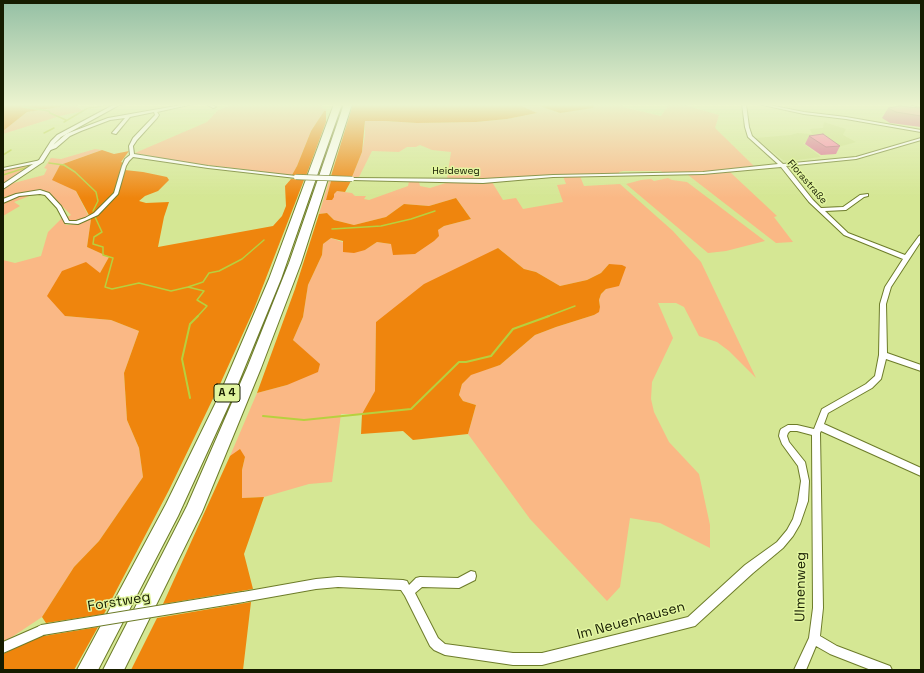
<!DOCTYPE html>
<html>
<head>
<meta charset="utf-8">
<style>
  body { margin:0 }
  #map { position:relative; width:924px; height:673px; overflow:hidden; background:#d5e794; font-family:"Space Grotesk",sans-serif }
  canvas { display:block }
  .frame { position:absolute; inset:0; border:4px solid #161c00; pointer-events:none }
</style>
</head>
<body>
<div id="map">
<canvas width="924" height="673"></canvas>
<div class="frame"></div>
</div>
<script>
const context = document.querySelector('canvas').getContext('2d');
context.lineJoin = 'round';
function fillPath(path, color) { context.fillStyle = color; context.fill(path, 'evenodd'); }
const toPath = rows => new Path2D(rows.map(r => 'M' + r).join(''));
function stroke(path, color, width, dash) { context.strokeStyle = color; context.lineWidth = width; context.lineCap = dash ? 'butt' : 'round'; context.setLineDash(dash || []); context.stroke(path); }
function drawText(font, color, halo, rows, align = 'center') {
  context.font = font + ' "Space Grotesk",sans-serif'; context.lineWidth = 3; context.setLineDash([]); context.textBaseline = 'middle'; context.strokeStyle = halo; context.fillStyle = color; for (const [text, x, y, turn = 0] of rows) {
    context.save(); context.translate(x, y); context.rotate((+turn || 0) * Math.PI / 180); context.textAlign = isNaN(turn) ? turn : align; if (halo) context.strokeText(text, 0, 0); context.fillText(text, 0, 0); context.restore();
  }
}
fillPath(toPath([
  [824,122,846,129,843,135,856,142,835,148,818,141,803,143,821,157,789,161,783,160,755,138,791,135,797,133,812,134,810,129,823,128]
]), '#cbdf83');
fillPath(toPath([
  [66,104,75,104,83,111,60,116,3,134,3,131,27,112,60,107],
  [233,104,320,104,323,109,326,108,326,111,324,111,311,131,297,166,292,175,190,163,135,153,207,122,218,110],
  [593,104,623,104,623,107,661,116,669,104,681,104,719,115,715,128,755,167,689,173,663,173,661,171,623,171,619,172,619,174,560,174,503,179,447,179,451,152,432,150,420,145,416,147,407,147,399,152,372,151,359,177,352,177,362,152,365,135,365,121,385,121,417,123,476,122,507,119,536,113,518,105,539,106,560,113,595,104],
  [95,149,102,150,60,165,53,179,76,191,89,217,78,221,69,221,67,217,71,215,48,192,42,191,14,202,20,206,3,216,3,190,10,184,44,175,47,169,44,168,51,158,61,159],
  [27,165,32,166,3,185,3,170],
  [730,172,777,216,774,217,793,242,776,243,688,175],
  [563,176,580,176,584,186,620,184,673,231,701,262,756,378,729,351,717,342,699,336,684,307,676,303,658,303,673,338,652,382,651,399,654,412,669,442,699,474,710,525,710,548,660,523,630,518,620,587,607,601,530,519,468,434,476,405,463,401,459,395,462,384,471,374,500,365,535,335,556,327,594,315,600,307,599,300,601,294,606,289,609,264,601,273,587,280,560,286,536,272,524,269,498,248,376,322,375,392,362,414,341,414,332,482,309,484,264,497,242,498,242,470,245,457,230,456,257,393,287,385,305,352,293,340,303,317,308,285,322,255,323,244,331,238,365,250,377,242,391,244,438,230,444,226,471,219,456,198,429,206,404,204,386,217,354,225,334,220,327,213,319,214,329,181,331,181,326,200,337,191,352,193,355,196,366,196,364,199,369,200,408,186,409,181,419,182,420,186,430,188,452,181,492,182,503,200,516,198,523,209,563,202,557,185,566,184],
  [668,178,672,180,687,182,765,241,726,251,708,253,626,184,641,180,651,179,654,181],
  [62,218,66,225,77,224,91,219,87,247,109,257,100,273,65,316,111,320,139,331,124,373,127,420,139,448,143,477,99,541,74,567,42,617,3,643,3,260,15,263,41,256,48,232]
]), '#fab885');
fillPath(toPath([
  [3,104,66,104,60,107,27,112,3,131],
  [353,104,595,104,593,108,560,113,539,106,519,105,537,113,507,119,476,122,417,123,385,121,365,121,362,152,352,177,331,176],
  [324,111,326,111,326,122,306,176,292,175,297,166,311,131],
  [102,150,114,154,129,151,121,162,127,164,125,170,143,172,167,177,169,180,158,191,145,196,139,201,146,203,169,202,164,217,158,247,273,226,282,216,286,206,285,186,291,179,304,180,254,309,221,382,169,490,104,614,46,623,42,617,74,567,99,541,143,477,139,448,127,420,124,373,139,331,111,320,65,316,47,296,62,271,86,262,100,273,109,257,87,247,91,219,76,191,52,180,60,165],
  [331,181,351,181,345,192,337,191,334,194,334,197,332,200,326,200],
  [456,198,471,219,444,226,438,230,439,236,434,241,415,254,393,255,391,244,377,242,365,250,354,253,343,252,343,241,331,238,323,244,322,255,308,285,303,317,293,340,320,364,318,372,287,385,257,393,295,289,319,214,327,213,334,220,354,225,386,217,404,204,429,206],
  [498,248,524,269,536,272,560,286,587,280,601,273,609,264,622,265,626,267,619,286,606,289,601,294,599,300,600,307,599,312,594,315,556,327,535,335,500,365,471,375,462,384,459,395,463,401,476,405,468,434,413,440,403,431,361,434,362,414,375,391,376,322,424,284],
  [240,449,245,457,242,470,242,498,264,497,244,554,253,589,163,604,230,456],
  [251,602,243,670,131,670,157,618],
  [98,627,74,670,3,670,3,654,38,637]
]), '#ef850d');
stroke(toPath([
  [22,104,23,107,49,111,50,113,66,120],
  [121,105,126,104],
  [64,122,88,108,111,105],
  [44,133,54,128],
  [3,155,11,150],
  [49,163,64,165,75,172,96,192,98,201,93,211],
  [3,175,28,167],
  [95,217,102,232,94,237,93,244,103,247,103,255,113,258,105,287,112,289,139,283,171,291,188,287,204,291,197,300,207,306,197,317],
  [332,229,381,226,411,219,435,211],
  [188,287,203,282,209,273,219,271,242,259,264,240],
  [546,317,575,306]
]), '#b7d03e', 1.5);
stroke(toPath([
  [190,398,182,359,190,324,198,316],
  [263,416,304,420,411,409,459,362,466,362,491,356,513,329,549,316]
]), '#b7d03e', 2);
const minor = toPath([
  [187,104,193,104,157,112,159,115,157,118,137,140,133,146,134,154,208,166,296,176,298,177,296,178,208,168,133,157,129,161,126,166,118,194,98,215,78,224,65,223,57,208,45,195,40,194,19,196,3,203,3,199,16,194,40,190,49,193,61,206,69,221,76,221,85,218,94,213,114,193,122,166,125,159,130,155,129,146,133,138,154,116,155,115,154,112,130,117,116,134,112,133,125,118,110,120,81,131,70,136,56,148,48,151,46,150,46,149,52,146,66,134,108,118,187,104],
  [206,104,210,104,216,107,213,108,206,104],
  [742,104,746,104,749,127,752,136,783,164,856,157,921,138,921,140,856,159,786,166,813,200,821,208,843,207,860,195,868,194,868,196,864,197,846,210,825,211,848,233,905,255,919,236,921,235,921,241,891,287,886,304,887,353,921,365,921,371,886,359,881,379,872,388,828,413,824,424,921,468,921,476,821,431,820,433,823,608,820,636,837,646,890,666,892,670,871,670,830,654,816,646,806,670,794,670,809,638,813,608,812,435,797,431,790,431,788,433,787,436,789,442,805,462,809,481,808,501,800,524,793,536,783,548,753,573,695,626,691,627,542,665,513,665,445,655,434,650,430,646,405,596,401,590,338,587,316,589,243,602,239,601,238,597,239,593,243,592,316,579,338,577,403,580,407,581,409,585,416,578,420,577,458,578,471,571,475,572,476,576,475,580,459,588,422,587,415,593,438,638,445,644,513,653,542,653,688,617,745,565,777,542,787,530,793,519,798,501,801,481,798,466,782,444,779,436,780,431,781,429,788,425,797,425,814,429,822,409,866,384,875,376,879,355,880,304,885,287,903,259,844,235,809,202,781,167,703,174,553,177,483,183,352,180,350,179,352,178,483,179,553,175,703,172,778,164,748,137,745,127,742,104],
  [758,104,764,104,804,112,846,117,921,130,921,132,846,119,804,114,758,104],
  [41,160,43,161,43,162,3,170,3,168,41,160],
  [42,625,46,626,47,630,46,634,3,653,3,642,42,625]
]);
const tertiary = toPath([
  [115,104,121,104,61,137,55,143,43,162,3,189,3,184,39,160,51,141,57,135,115,104],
  [897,104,904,104,921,108,921,112,897,104]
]);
const motorway = toPath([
  [334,104,342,104,281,279,233,396,178,516,98,670,77,670,166,504,219,396,269,279,334,104],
  [344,104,352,104,301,263,261,368,202,512,124,670,103,670,187,506,247,368,289,263,344,104]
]);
stroke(minor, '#6d7c29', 2);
stroke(tertiary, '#6d7c29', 2);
stroke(motorway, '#6d7c29', 2);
fillPath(minor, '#fff');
fillPath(tertiary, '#fff');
fillPath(motorway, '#fff');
const minorBridgeFar1 = toPath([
  [296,177,352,179]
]);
const minorBridge = toPath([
  [42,630,243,597]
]);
stroke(minorBridgeFar1, '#6d7c29', 6, []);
stroke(minorBridge, '#6d7c29', 12, []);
stroke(minorBridgeFar1, '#fff', 4.5);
stroke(minorBridge, '#fff', 10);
fillPath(toPath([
  [888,108,921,108,921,127,890,123,882,118],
  [809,136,840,146,836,154,821,155,805,144]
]), '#da6992');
const building = toPath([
  [899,106,921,108,921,116,896,112,888,108,899,106],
  [823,134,840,146,826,147,809,136,823,134]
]);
fillPath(building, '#fe7aaa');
stroke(building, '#b25577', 1);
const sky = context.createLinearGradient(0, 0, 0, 198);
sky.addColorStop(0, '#94bfa4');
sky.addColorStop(0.53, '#ecf4cf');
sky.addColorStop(1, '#ecf4cf00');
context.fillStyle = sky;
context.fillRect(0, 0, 924, 198);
drawText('10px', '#161c00', '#e2f5a0', [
  ["Heideweg",456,171],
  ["Florastraße",807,182,49]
]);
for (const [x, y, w] of [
  [227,393,26]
]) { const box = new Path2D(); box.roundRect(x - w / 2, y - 9, w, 18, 3); context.fillStyle = '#e2f5a0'; context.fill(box); stroke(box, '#161c00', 1); }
drawText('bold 11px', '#161c00', null, [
  ["A 4",227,393]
]);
drawText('14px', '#161c00', '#e2f5a0', [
  ["Ulmenweg",801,587,-89],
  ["Forstweg",119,602,-9],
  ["Im Neuenhausen",631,621,-15]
]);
</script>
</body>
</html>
